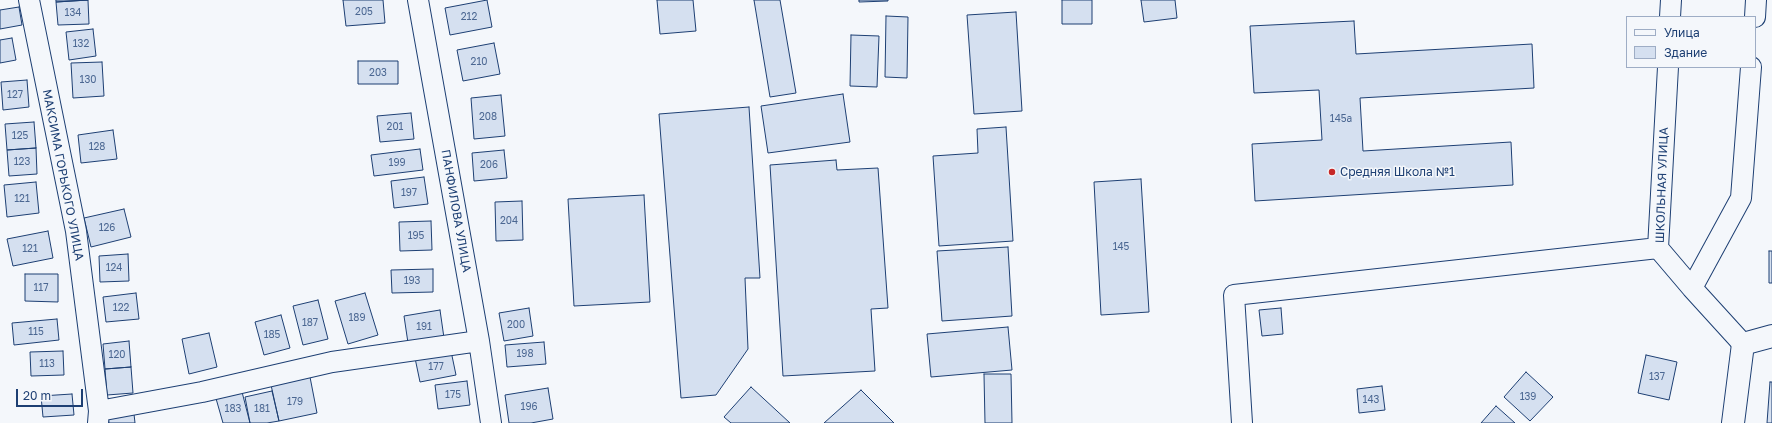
<!DOCTYPE html>
<html>
<head>
<meta charset="utf-8">
<style>
  body { margin:0 }
  #map { position:relative; width:1772px; height:423px; overflow:hidden; background:#f4f7fb; font-family:"Golos Text",sans-serif }
  canvas { display:block }
  .legend { position:absolute; left:1626px; top:16px; width:130px; height:52px; box-sizing:border-box; background:#f4f7fb; border:1px solid #9eadc5; margin:0; padding:5px 7px; list-style:none; font-size:12px; color:#1d3f73 }
  .legend li { display:flex; align-items:center; gap:8px; height:20px }
  .legend b { width:20px; border:1px solid #9eadc5 }
  .scale { position:absolute; left:16px; top:389px; width:67px; height:18px; box-sizing:border-box; border:2px solid #1d3f73; border-top:0; padding-left:5px; font-size:12px; line-height:14px; white-space:nowrap; color:#1d3f73; -webkit-text-stroke:3px #f4f7fb; paint-order:stroke }
</style>
</head>
<body>
<div id="map">
<canvas width="1772" height="423"></canvas>
<ul class="legend">
<li><b style="height:5px;background:#f4f7fb"></b>Улица</li>
<li><b style="height:11px;background:#d5e0f0"></b>Здание</li>
</ul>
<div class="scale">20 m</div>
</div>
<script>
const context = document.querySelector('canvas').getContext('2d');
context.lineJoin = 'round';
function fillPath(path, color) { context.fillStyle = color; context.fill(path, 'evenodd'); }
const toPath = rows => new Path2D(rows.map(r => 'M' + r).join(''));
function stroke(path, color, width, dash) { context.strokeStyle = color; context.lineWidth = width; context.lineCap = dash ? 'butt' : 'round'; context.setLineDash(dash || []); context.stroke(path); }
function drawText(font, color, halo, rows, align = 'center') {
  context.font = font + ' "Golos Text",sans-serif'; context.lineWidth = 3; context.setLineDash([]); context.textBaseline = 'middle'; context.strokeStyle = halo; context.fillStyle = color; for (const [text, x, y, turn = 0] of rows) {
    context.save(); context.translate(x, y); context.rotate((+turn || 0) * Math.PI / 180); context.textAlign = isNaN(turn) ? turn : align; if (halo) context.strokeText(text, 0, 0); context.fillText(text, 0, 0); context.restore();
  }
}
const building = toPath([
  [56,0,88,0,56,2,56,0],
  [88,0,89,24,58,25,56,2,88,0],
  [343,0,383,0,385,23,346,26,343,0],
  [487,0,492,27,450,35,445,8,487,0],
  [657,0,693,0,696,31,660,34,657,0],
  [754,0,780,0,796,93,770,97,754,0],
  [859,0,888,0,888,1,859,2,859,0],
  [1062,0,1092,0,1092,24,1062,24,1062,0],
  [1141,0,1175,0,1177,18,1144,22,1141,0],
  [19,7,22,25,0,29,0,10,19,7],
  [1016,12,1022,111,974,114,967,15,1016,12],
  [886,16,908,17,907,78,885,77,886,16],
  [1354,21,1356,54,1532,44,1534,88,1360,98,1363,151,1511,142,1513,185,1255,201,1252,144,1322,140,1319,90,1254,93,1250,26,1354,21],
  [93,29,96,56,69,60,66,32,93,29],
  [851,35,879,36,877,87,850,86,851,35],
  [12,38,16,60,0,63,0,40,12,38],
  [494,43,500,74,463,81,457,50,494,43],
  [358,61,398,61,398,84,358,84,358,61],
  [102,62,104,96,73,98,71,63,102,62],
  [27,80,29,107,3,110,1,82,27,80],
  [843,94,850,142,768,153,761,106,843,94],
  [501,95,505,136,474,139,471,98,501,95],
  [749,107,760,278,745,278,748,349,716,395,681,398,659,114,749,107],
  [411,113,414,139,380,142,377,116,411,113],
  [34,122,36,148,7,150,5,124,34,122],
  [1006,127,1013,241,939,246,933,156,978,153,977,129,1006,127],
  [113,130,117,159,81,163,78,135,113,130],
  [36,148,37,174,9,176,7,150,36,148],
  [420,149,423,170,374,176,371,155,420,149],
  [504,150,507,178,474,181,472,153,504,150],
  [836,160,837,170,878,168,888,308,871,309,875,371,783,376,770,165,836,160],
  [424,177,428,204,394,208,391,181,424,177],
  [1141,179,1149,312,1101,315,1094,182,1141,179],
  [36,182,39,213,7,217,4,185,36,182],
  [644,195,650,302,574,306,568,199,644,195],
  [522,201,523,240,496,241,495,202,522,201],
  [124,209,131,237,91,247,84,218,124,209],
  [431,221,432,250,400,251,399,222,431,221],
  [48,231,53,258,13,266,7,239,48,231],
  [1008,247,1012,316,942,321,937,251,1008,247],
  [1769,251,1772,251,1772,283,1769,283,1769,251],
  [128,254,129,281,100,282,99,256,128,254],
  [433,269,433,292,392,293,391,270,433,269],
  [25,274,58,274,58,302,25,301,25,274],
  [136,293,139,319,106,322,103,297,136,293],
  [365,293,378,335,348,344,335,301,365,293],
  [318,300,328,339,303,345,293,306,318,300],
  [529,308,533,336,504,341,499,313,529,308],
  [1281,308,1283,334,1262,336,1259,310,1281,308],
  [440,310,444,338,408,343,404,316,440,310],
  [281,315,290,348,264,355,255,322,281,315],
  [57,319,59,340,14,345,12,323,57,319],
  [1008,327,1012,370,931,377,927,334,1008,327],
  [209,333,217,367,189,374,182,339,209,333],
  [129,341,131,367,105,369,103,344,129,341],
  [544,342,546,364,507,367,505,345,544,342],
  [63,351,64,375,31,376,30,352,63,351],
  [451,351,456,375,420,382,415,358,451,351],
  [1646,355,1677,362,1669,400,1638,393,1646,355],
  [131,367,133,393,107,395,105,369,131,367],
  [1526,372,1553,397,1530,421,1504,397,1526,372],
  [984,374,1011,374,1012,423,985,423,984,374],
  [310,377,317,413,279,421,271,385,310,377],
  [467,381,470,405,438,409,435,385,467,381],
  [1770,382,1772,382,1772,423,1767,423,1770,382],
  [1382,386,1385,410,1359,413,1357,389,1382,386],
  [751,387,790,423,731,423,724,417,751,387],
  [241,388,250,423,223,423,215,395,241,388],
  [548,388,553,419,531,423,509,423,505,395,548,388],
  [861,390,894,423,824,423,861,390],
  [272,391,279,421,267,423,250,423,245,397,272,391],
  [72,394,74,415,43,417,41,396,72,394],
  [1496,406,1515,423,1481,423,1496,406],
  [134,414,135,423,109,423,108,416,134,414]
]);
fillPath(building, '#d5e0f0');
stroke(building, '#1d3f73', 1);
const street = toPath([
  [29,0,76,231,99,411,98,423],
  [418,0,479,341,491,423],
  [1670,17,1671,0],
  [1755,17,1756,0],
  [1668,67,1658,248,1692,288,1743,344],
  [1692,288,1741,198,1751,67],
  [99,411,202,392,332,362,479,341],
  [1242,423,1234,295,1658,248]
]);
const secondary = toPath([
  [1733,423,1743,344,1772,336]
]);
stroke(street, '#1d3f73', 22);
stroke(secondary, '#1d3f73', 24);
stroke(street, '#f4f7fb', 20);
stroke(secondary, '#f4f7fb', 22);
for (const [x, y, r, color] of [
  [1332,172,4,"#c62828"]
]) { const dot = new Path2D(); dot.arc(x, y, r, 0, 2 * Math.PI); context.fillStyle = color; context.fill(dot); stroke(dot, '#f4f7fb', 1.5); }
drawText('10px', '#4b6792', null, [
  ["205",364,12],
  ["134",73,13],
  ["212",469,17],
  ["132",81,44],
  ["210",479,62],
  ["203",378,73],
  ["130",88,80],
  ["127",15,95],
  ["208",488,117],
  ["145а",1341,119],
  ["201",395,127],
  ["125",20,136],
  ["128",97,147],
  ["123",22,162],
  ["199",397,163],
  ["206",489,165],
  ["197",409,193],
  ["121",22,199],
  ["204",509,221],
  ["126",107,228],
  ["195",416,236],
  ["145",1121,247],
  ["121",30,249],
  ["124",114,268],
  ["193",412,281],
  ["117",41,288],
  ["122",121,308],
  ["189",357,318],
  ["187",310,323],
  ["200",516,325],
  ["191",424,327],
  ["115",36,332],
  ["185",272,335],
  ["198",525,354],
  ["120",117,355],
  ["113",47,364],
  ["177",436,367],
  ["137",1657,377],
  ["175",453,395],
  ["139",1528,397],
  ["143",1371,400],
  ["179",295,402],
  ["196",529,407],
  ["183",233,409],
  ["181",262,409]
]);
drawText('12px', '#1d3f73', '#f4f7fb', [
  ["Средняя Школа №1",1340,172]
], 'left');
drawText('12px', '#1d3f73', '#f4f7fb', [
  ["МАКСИМА ГОРЬКОГО УЛИЦА",63,175,79],
  ["ШКОЛЬНАЯ УЛИЦА",1662,185,-88],
  ["ПАНФИЛОВА УЛИЦА",456,211,80]
]);
</script>
</body>
</html>
